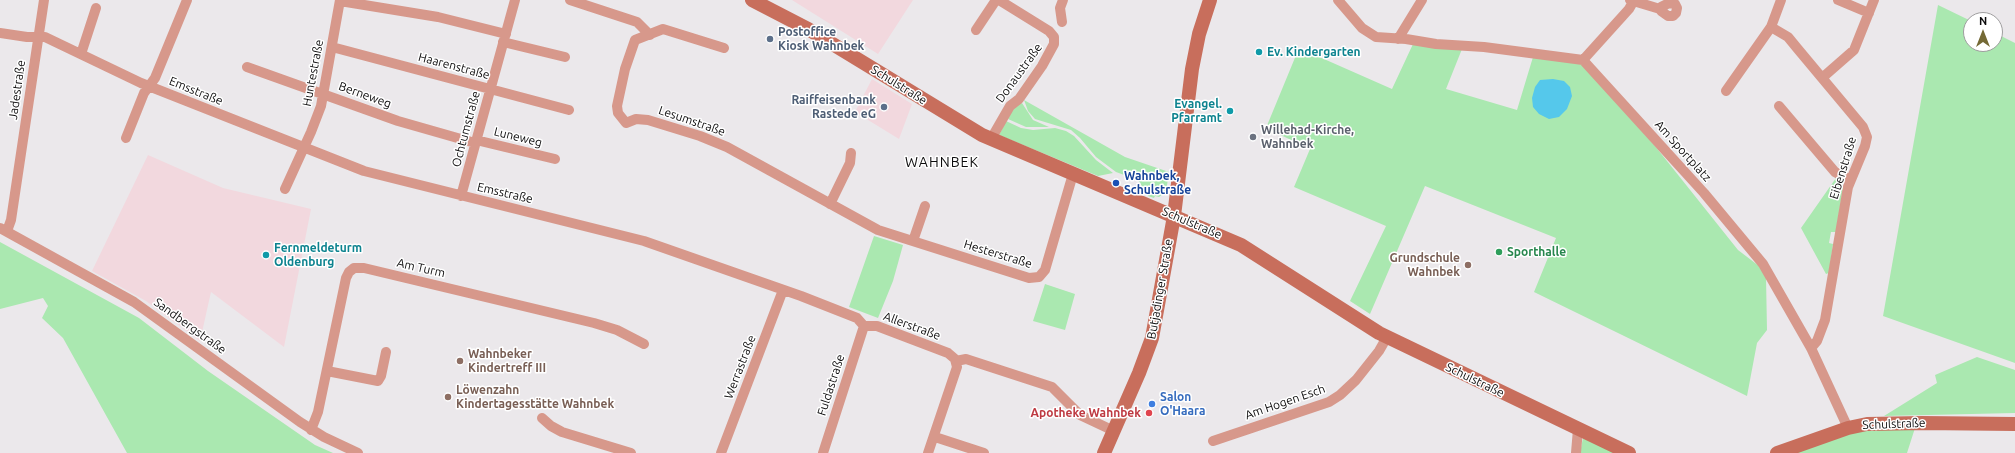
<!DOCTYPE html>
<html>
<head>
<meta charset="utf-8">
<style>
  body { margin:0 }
  #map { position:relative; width:2015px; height:453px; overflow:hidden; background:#ebe8eb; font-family:Ubuntu,sans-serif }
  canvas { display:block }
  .north { position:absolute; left:1963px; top:12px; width:40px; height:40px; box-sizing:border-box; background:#fff; border:1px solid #9e9d9e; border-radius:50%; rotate:0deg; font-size:11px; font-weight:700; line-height:16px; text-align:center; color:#0c0b0c }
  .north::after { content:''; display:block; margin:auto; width:14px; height:18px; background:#746935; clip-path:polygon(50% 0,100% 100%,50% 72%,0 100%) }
</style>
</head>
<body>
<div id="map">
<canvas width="2015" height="453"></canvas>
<div class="north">N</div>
</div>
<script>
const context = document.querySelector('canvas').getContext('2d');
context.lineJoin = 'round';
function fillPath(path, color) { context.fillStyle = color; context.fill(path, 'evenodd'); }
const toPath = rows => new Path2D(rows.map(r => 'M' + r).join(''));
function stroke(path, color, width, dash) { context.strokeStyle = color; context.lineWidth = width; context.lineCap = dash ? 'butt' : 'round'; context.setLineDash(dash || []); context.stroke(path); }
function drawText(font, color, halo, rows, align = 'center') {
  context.font = font + ' Ubuntu,sans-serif'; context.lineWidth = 3; context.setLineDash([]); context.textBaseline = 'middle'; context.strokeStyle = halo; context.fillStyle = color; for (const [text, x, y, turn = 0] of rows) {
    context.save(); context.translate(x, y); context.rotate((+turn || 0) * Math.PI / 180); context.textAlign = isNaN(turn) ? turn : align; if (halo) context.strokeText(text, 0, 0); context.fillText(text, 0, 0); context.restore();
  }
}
fillPath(toPath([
  [792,0,913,0,878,54],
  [872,79,912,104,899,139,855,112],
  [148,155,223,188,311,209,284,347,211,292,200,341,146,301,92,271]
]), '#f2d8de');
fillPath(toPath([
  [1938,5,1971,21,1971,44,1995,44,1995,33,2015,43,2015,363,1883,316],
  [1413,44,1462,49,1446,89,1517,110,1533,57,1583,62,1655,146,1738,250,1759,266,1766,277,1767,330,1757,343,1747,396,1534,292,1556,238,1425,186,1370,314,1350,301,1386,226,1294,187,1310,149,1266,128,1299,48,1392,89],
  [1024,100,1125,157,1169,172,1166,192,1159,197,1155,196,1154,198,1148,196,1138,180,1116,172,1096,157,1080,138,1071,130,1035,119,1028,111],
  [1022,103,1033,120,1049,127,1026,127,1008,119,1014,106],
  [1006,121,1021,128,1033,130,1055,128,1066,131,1074,136,1096,160,1113,173,1098,176,999,135],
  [1836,178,1843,188,1836,232,1831,232,1829,243,1833,244,1829,273,1826,274,1801,228],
  [874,236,903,245,893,281,878,318,849,307],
  [0,242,139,318,208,371,315,445,333,453,127,453,63,338,42,318,48,306,43,298,0,309],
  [1045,284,1075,294,1065,330,1033,321],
  [1977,357,2015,370,2015,413,1884,416,1937,383,1935,375],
  [1915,428,1907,453,1787,453,1859,430],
  [1583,438,1620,453,1580,453]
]), '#aae8b0');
fillPath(toPath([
  [1553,79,1564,81,1570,87,1572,96,1567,109,1559,117,1549,119,1539,114,1533,107,1532,98,1535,87,1540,80]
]), '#55c8eb');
stroke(toPath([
  [570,0,637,22,650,35],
  [1338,0,1362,28,1376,37,1406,39,1436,44,1484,47,1583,60,1704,193,1763,264,1811,348,1848,428],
  [1630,0,1660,9],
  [1838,0,1869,13],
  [340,1,438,17,506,34],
  [1669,3,1675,4,1677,8,1676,13,1673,16,1668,16,1661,11,1661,7,1669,3],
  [1062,22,1060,8,1063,0],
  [1771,27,1788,37,1797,48,1863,127,1867,137,1865,146,1848,187,1825,320,1817,341,1811,348],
  [976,30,996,0],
  [0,33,27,37,45,37,141,83,364,171,644,241,801,296,857,318,864,326,877,326,948,353,955,359,957,367,928,453],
  [1398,39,1422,0],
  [503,42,565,57],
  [332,47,569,110],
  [724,48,663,29,635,40,625,69,617,106,618,113,626,123,636,119,648,120,700,136,727,147,878,230,1029,278,1039,277,1045,270,1073,174],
  [81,54,96,8],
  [1583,60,1629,9,1633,2],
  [247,67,398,121,475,143],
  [1822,78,1854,50,1874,0],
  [1726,91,1771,27,1781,0],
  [1779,106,1835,172,1850,180],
  [126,138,144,93,155,78,187,0],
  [991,139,1010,106,1019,99,1042,66,1054,44,1054,37,1049,31,999,0],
  [476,140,555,159],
  [285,189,311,132,321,106,340,0],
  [461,196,515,0],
  [830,204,850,163,851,153],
  [0,228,134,302,300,422,324,437,358,453],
  [7,231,11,220,44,0],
  [913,241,925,206],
  [956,361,966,359,1052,387,1080,415,1114,431],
  [327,371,378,381,381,376,386,352],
  [542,418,551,426,562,432,631,453],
  [311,430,318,412,346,278,349,272,354,268,364,268,594,323,617,330,644,344],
  [935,437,984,453],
  [1213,441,1329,402,1340,395,1356,380,1379,351,1387,337],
  [721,453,783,290],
  [823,453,864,326],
  [1576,453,1578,429]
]), '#d7988b', 10);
stroke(toPath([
  [752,0,808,29,982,135,1241,245,1379,333,1629,453],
  [1104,453,1139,373,1152,338,1174,216,1192,69,1199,34,1210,0],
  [1777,453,1848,428,1867,424,1922,423,2015,424]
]), '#c86e5c', 14);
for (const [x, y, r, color] of [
  [770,39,4,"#5c6f8a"],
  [1259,52,4,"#0f9aa8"],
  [884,107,4,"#5c6f8a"],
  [1230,111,4,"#0f9aa8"],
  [1253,137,4,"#6b7280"],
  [1116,183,4,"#1a4fb4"],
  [1499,252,4,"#2e9e5b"],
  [266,255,4,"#0f9aa8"],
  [1468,265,4,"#8d6e63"],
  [460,361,4,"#8d6e63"],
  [448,397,4,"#8d6e63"],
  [1152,404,4,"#3f7fe0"],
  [1149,413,4,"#e0444e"]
]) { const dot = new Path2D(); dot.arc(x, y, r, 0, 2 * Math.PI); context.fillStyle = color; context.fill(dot); stroke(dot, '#fff', 1.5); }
drawText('bold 12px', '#4e5e75', '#fff', [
  ["Postoffice",778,32],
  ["Kiosk Wahnbek",778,46],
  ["Raiffeisenbank",876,100,"right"],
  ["Rastede eG",876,114,"right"]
], 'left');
drawText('bold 12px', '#0d838f', '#fff', [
  ["Ev. Kindergarten",1267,52],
  ["Evangel.",1222,104,"right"],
  ["Pfarramt",1222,118,"right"],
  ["Fernmeldeturm",274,248],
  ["Oldenburg",274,262]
], 'left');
drawText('12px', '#0c0b0c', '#fff', [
  ["Haarenstraße",454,66,15],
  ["Huntestraße",313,73,-79],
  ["Donaustraße",1019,73,-54],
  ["Schulstraße",899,85,32],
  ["Jadestraße",17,90,-82],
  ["Emsstraße",196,91,22],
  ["Berneweg",365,95,20],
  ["Lesumstraße",692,121,19],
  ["Ochtumstraße",466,129,-75],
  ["Luneweg",518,137,14],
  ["Am Sportplatz",1683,151,48],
  ["Eibenstraße",1843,168,-73],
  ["Emsstraße",505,193,13],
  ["Schulstraße",1192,223,23],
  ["Hesterstraße",998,254,17],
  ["Am Turm",421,268,13],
  ["Butjadinger Straße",1160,289,-80],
  ["Sandbergstraße",190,326,36],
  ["Allerstraße",912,326,20],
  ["Werrastraße",740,367,-69],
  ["Schulstraße",1475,380,26],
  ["Fuldastraße",831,385,-72],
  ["Am Hogen Esch",1285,402,-19],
  ["Schulstraße",1894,424,-2]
]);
drawText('bold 12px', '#5b616d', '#fff', [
  ["Willehad-Kirche,",1261,130],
  ["Wahnbek",1261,144]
], 'left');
drawText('bold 12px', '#164399', '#fff', [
  ["Wahnbek,",1124,176],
  ["Schulstraße",1124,190]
], 'left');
drawText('bold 12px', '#27864d', '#fff', [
  ["Sporthalle",1507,252]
], 'left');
drawText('bold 12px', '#785e54', '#fff', [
  ["Grundschule",1460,258,"right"],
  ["Wahnbek",1460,272,"right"],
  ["Wahnbeker",468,354],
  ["Kindertreff III",468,368],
  ["Löwenzahn",456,390],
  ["Kindertagesstätte Wahnbek",456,404]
], 'left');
drawText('bold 12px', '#366cbe', '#fff', [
  ["Salon",1160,397],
  ["O'Haara",1160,411]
], 'left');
drawText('bold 12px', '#be3a42', '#fff', [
  ["Apotheke Wahnbek",1141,413]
], 'right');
context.letterSpacing = '1px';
drawText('14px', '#0c0b0c', '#fff', [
  ["WAHNBEK",942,162]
]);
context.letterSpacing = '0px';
</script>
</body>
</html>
